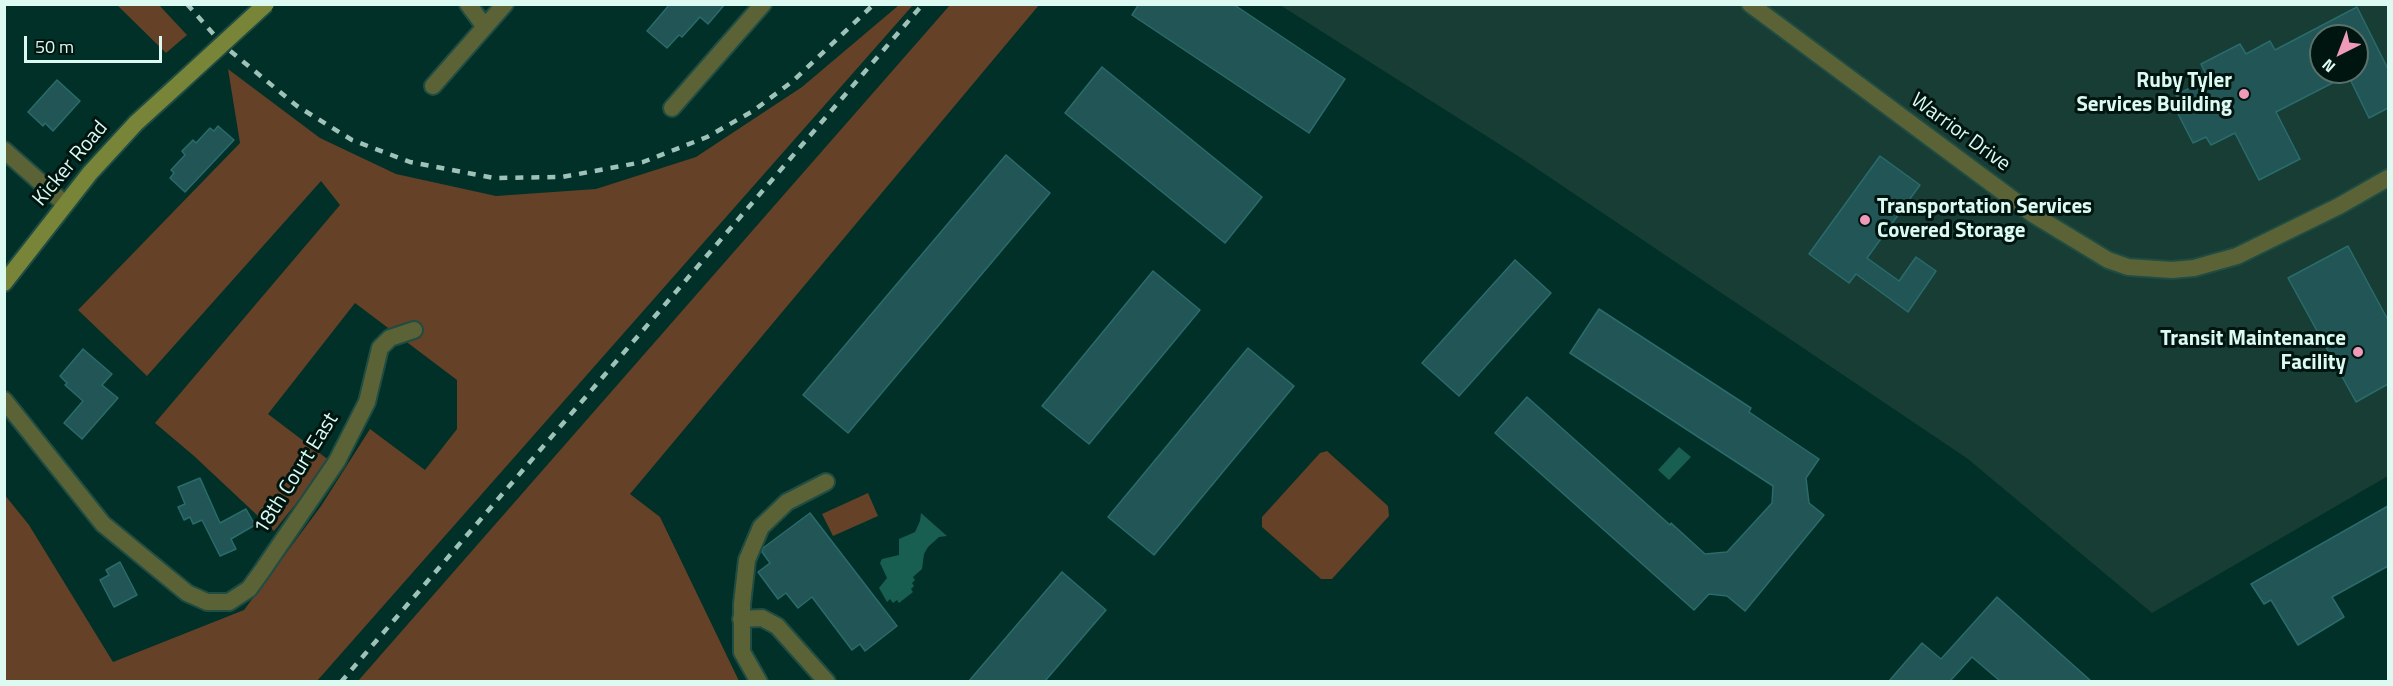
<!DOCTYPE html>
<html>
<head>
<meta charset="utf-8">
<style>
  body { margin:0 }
  #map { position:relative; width:2393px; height:686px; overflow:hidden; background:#003027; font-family:"Titillium Web",sans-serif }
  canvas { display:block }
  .frame { position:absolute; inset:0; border:6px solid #dcfaf1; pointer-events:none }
  .north { position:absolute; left:2309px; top:24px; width:60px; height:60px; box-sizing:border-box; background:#001510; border:2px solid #58716a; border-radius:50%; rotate:222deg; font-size:16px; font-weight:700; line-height:24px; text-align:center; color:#dcfaf1 }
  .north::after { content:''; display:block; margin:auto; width:21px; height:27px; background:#ef9ab8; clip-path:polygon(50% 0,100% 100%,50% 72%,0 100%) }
  .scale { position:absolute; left:24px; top:36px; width:138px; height:27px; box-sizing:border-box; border:3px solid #dcfaf1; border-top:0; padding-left:8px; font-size:18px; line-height:21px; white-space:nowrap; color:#dcfaf1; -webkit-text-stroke:4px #001510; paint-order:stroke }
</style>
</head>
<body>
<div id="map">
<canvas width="2393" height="686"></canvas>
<div class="frame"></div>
<div class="north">N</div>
<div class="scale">50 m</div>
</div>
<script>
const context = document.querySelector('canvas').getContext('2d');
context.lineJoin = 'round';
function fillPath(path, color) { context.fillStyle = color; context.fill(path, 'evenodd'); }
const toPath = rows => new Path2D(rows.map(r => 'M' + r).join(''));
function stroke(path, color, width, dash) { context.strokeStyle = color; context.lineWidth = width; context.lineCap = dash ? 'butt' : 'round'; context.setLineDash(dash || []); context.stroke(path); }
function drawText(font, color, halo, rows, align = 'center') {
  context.font = font + ' "Titillium Web",sans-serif'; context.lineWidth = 6; context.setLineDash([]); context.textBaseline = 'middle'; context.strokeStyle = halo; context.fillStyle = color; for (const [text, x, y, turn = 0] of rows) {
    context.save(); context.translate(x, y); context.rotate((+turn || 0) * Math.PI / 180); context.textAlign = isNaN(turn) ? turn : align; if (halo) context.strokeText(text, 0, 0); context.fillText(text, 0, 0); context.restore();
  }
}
fillPath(toPath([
  [1280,5,2388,5,2388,476,2152,613,1968,459,1521,158],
  [2321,36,2357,36,2357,72,2321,72]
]), '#173d35');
fillPath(toPath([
  [117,5,159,5,187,35,166,53],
  [899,5,913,5,317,681,5,681,4,494,29,525,113,662,244,610,321,506,370,429,425,470,457,429,457,380,355,303,268,414,330,461,274,531,194,456,155,423,340,205,321,181,147,376,78,310,240,143,228,69,320,138,396,174,496,196,596,189,696,157,802,87],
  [950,5,1039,5,630,494,660,517,739,681,358,681],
  [1327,451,1388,506,1389,516,1332,579,1321,579,1262,527,1262,517,1320,453],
  [868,493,878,516,833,536,822,514]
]), '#644127');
fillPath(toPath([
  [1679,447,1691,457,1669,480,1658,470],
  [921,513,947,536,939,537,928,547,924,554,922,569,913,577,915,580,912,583,914,586,911,589,913,592,899,603,897,600,893,603,890,599,887,602,879,588,887,578,880,563,882,559,899,555,899,539,915,532,920,521]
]), '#185f51');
const building = toPath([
  [670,4,725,4,708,24,700,17,682,37,679,35,667,48,647,31,670,4],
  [1139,4,1233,4,1345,79,1309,133,1132,15,1139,4],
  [2357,7,2388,69,2388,108,2369,118,2348,75,2276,112,2300,159,2259,180,2235,133,2211,145,2206,137,2193,143,2172,102,2179,99,2176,95,2208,79,2201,64,2240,44,2246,54,2270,41,2275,50,2357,7],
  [2321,36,2357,36,2357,72,2321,72,2321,36],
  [1102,67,1262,197,1225,243,1065,113,1102,67],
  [57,80,80,101,53,131,45,123,43,126,28,112,57,80],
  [218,126,234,140,185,192,170,178,174,173,171,170,185,155,182,151,193,140,196,143,210,128,214,131,218,126],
  [1006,155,1050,193,848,433,803,395,1006,155],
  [1880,156,1920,185,1867,258,1899,281,1916,257,1936,271,1908,312,1856,274,1849,283,1809,254,1880,156],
  [2348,246,2388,320,2388,384,2356,402,2288,278,2348,246],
  [1515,260,1551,293,1459,396,1422,363,1515,260],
  [1153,271,1200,310,1089,444,1042,406,1153,271],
  [1599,309,1751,408,1749,412,1819,459,1806,478,1809,503,1824,515,1745,611,1727,596,1709,594,1694,610,1495,433,1527,397,1670,525,1671,523,1705,554,1727,552,1772,503,1773,486,1570,353,1599,309],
  [1248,348,1294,386,1154,555,1108,517,1248,348],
  [83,349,112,374,102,385,118,398,82,439,64,423,83,401,65,385,67,383,60,376,83,349],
  [200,478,220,523,246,509,255,525,231,539,236,549,220,556,202,520,193,524,190,517,184,520,178,507,185,504,178,487,200,478],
  [2388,506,2388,566,2332,597,2344,617,2298,645,2271,600,2264,604,2251,584,2388,506],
  [810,513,897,626,865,651,860,644,852,650,812,597,798,608,786,593,778,599,758,572,770,563,762,552,763,548,810,513],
  [120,562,137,595,114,607,100,580,109,575,106,570,120,562],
  [1062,572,1106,610,1045,681,969,681,1062,572],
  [1997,597,2091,681,2000,681,1972,657,1950,681,1889,681,1922,643,1941,659,1997,597]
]);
fillPath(building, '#255');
stroke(building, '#2a6b6c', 1.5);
const minor = toPath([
  [468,4,485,27],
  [1750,4,2034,215,2108,260,2128,267,2172,270,2194,268,2237,256,2339,206,2388,178],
  [433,86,505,4],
  [672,108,763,4],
  [4,150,65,204],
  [4,400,103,524,187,593,207,602,229,602,249,589,262,571,337,461,367,402,380,348,390,338,414,330],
  [741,619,762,618,777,626,827,682],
  [759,682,742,652,742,604,747,560,761,527,787,502,826,482]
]);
const secondary = toPath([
  [4,283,90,173,136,123,181,82]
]);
stroke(minor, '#1f4c43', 20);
stroke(secondary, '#1f4c43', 20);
stroke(minor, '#5b6336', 16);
stroke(secondary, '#788438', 16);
stroke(toPath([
  [187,4,223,45,297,106,352,140,410,162,494,178,562,177,643,162,707,137,753,111,793,81,874,4],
  [341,682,923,4]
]), '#9ec1b8', 4.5, [8, 8]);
const secondaryBridge = toPath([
  [181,82,266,4]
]);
stroke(secondaryBridge, '#1f4c43', 20, []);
stroke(secondaryBridge, '#788438', 16);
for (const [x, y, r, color] of [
  [2244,94,6,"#ef9ab8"],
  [1865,220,6,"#ef9ab8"],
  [2358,352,6,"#ef9ab8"]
]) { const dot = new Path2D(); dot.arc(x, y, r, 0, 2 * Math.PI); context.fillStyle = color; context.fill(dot); stroke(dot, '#001510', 2); }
drawText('bold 21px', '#dcfaf1', '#001510', [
  ["Ruby Tyler",2232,82],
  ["Services Building",2232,106],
  ["Transportation Services",1877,208,"left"],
  ["Covered Storage",1877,232,"left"],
  ["Transit Maintenance",2346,340],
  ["Facility",2346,364]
], 'right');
drawText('21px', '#dcfaf1', '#001510', [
  ["Warrior Drive",1960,133,36],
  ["Kicker Road",71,164,-50],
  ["18th Court East",297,474,-58]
]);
</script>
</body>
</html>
